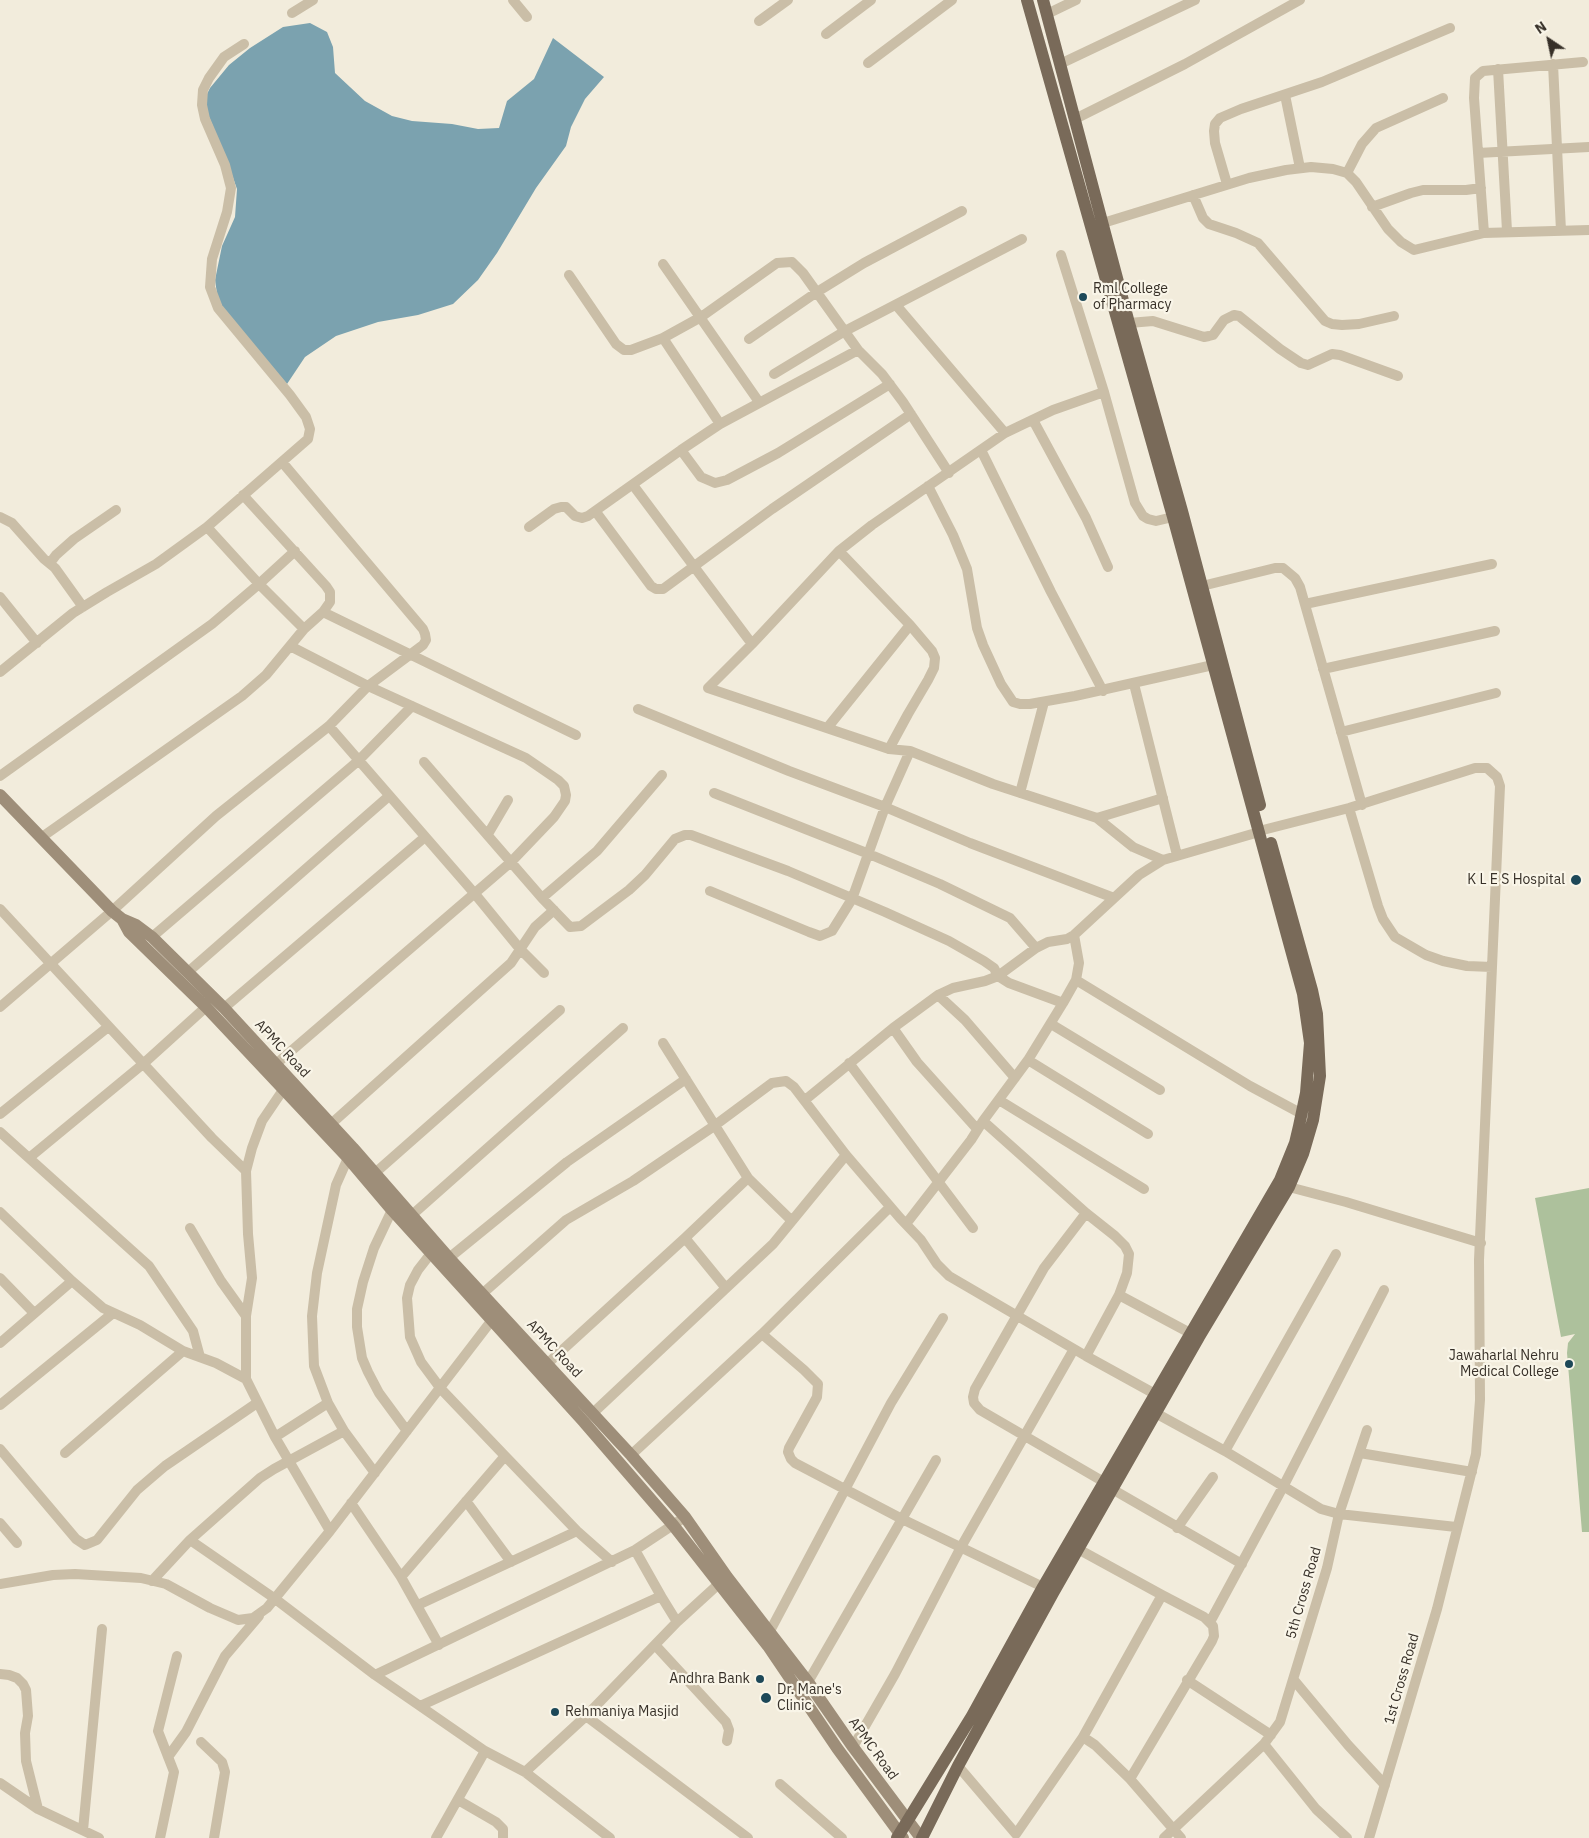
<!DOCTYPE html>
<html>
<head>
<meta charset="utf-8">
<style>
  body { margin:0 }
  #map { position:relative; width:1589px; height:1838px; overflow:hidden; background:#f2ecdc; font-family:"IBM Plex Sans",sans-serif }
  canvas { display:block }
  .north { position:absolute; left:1524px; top:15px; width:50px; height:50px; -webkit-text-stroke:4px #f9f5e8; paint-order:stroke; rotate:326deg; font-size:14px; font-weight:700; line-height:20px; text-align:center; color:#373028 }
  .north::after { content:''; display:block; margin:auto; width:18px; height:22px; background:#373028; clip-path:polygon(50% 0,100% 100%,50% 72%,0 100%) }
</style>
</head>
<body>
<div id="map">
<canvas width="1589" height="1838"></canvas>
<div class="north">N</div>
</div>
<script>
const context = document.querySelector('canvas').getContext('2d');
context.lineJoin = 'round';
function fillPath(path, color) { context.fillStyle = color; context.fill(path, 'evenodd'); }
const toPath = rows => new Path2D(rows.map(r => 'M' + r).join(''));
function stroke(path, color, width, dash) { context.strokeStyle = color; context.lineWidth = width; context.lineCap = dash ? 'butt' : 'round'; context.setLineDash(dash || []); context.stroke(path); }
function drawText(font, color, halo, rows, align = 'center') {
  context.font = font + ' "IBM Plex Sans",sans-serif'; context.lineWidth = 4.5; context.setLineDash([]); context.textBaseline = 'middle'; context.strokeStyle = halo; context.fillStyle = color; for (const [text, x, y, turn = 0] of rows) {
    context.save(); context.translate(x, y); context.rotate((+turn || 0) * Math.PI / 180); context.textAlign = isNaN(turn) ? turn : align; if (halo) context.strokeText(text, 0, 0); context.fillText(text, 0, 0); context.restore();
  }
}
fillPath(toPath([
  [1589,1188,1589,1532,1582,1532,1567,1353,1568,1343,1575,1334,1561,1337,1535,1198]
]), '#adc19c');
fillPath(toPath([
  [310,23,327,32,333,47,335,73,365,101,392,116,412,121,452,124,478,129,499,128,507,101,534,79,553,38,604,77,585,99,571,127,566,146,536,188,497,253,478,280,453,304,418,315,378,322,336,336,305,357,287,384,219,307,215,280,222,246,235,217,237,189,227,161,203,102,210,88,229,65,250,48,283,27]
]), '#7ba2af');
stroke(toPath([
  [513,0,527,17],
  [292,13,313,0],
  [1047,14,1076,0],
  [759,21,788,0],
  [826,34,871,0],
  [868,63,952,0],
  [1060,64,1195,0],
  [1553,64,1561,231],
  [1498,69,1507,231],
  [1285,95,1300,168],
  [1075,119,1185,64,1300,0],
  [1478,153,1589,147],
  [1347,173,1362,144,1376,128,1443,98],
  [1227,184,1215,143,1214,131,1215,124,1220,118,1241,109,1322,82,1450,28],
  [1193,195,1203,218,1209,224,1236,233,1258,243,1325,321,1332,324,1342,325,1359,324,1394,316],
  [1372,207,1411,193,1423,190,1466,190,1481,188],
  [1103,223,1249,178,1286,170,1311,167,1333,169,1347,173,1356,182,1388,229,1401,242,1414,250,1484,233,1589,230],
  [1484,233,1474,98,1475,78,1483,71,1583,62],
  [1061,255,1104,392,1135,503,1143,516,1148,519,1156,521,1173,517],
  [663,264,759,402],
  [569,275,616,344,624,350,631,350,663,338,701,317,777,263,792,262,803,273,858,350,882,374,903,402,949,473],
  [896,305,1005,433],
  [1129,323,1153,321,1204,337,1209,336,1213,335,1224,320,1234,315,1239,316,1280,349,1301,363,1308,365,1332,354,1340,355,1398,376],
  [663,338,720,424],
  [749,339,817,292,864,263,962,211],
  [774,374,845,331,1022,239],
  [1104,392,1053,410,1005,433,872,525,839,551,752,644,708,688,889,749,910,751,993,784,1097,818,1133,847,1163,860],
  [1033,420,1086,518,1108,567],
  [681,450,701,477,715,483,727,480,778,453,890,384],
  [981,450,1051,592,1103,691],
  [633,485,752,644],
  [928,486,953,535,967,569,977,628,983,645,1001,684,1013,702,1020,704,1030,704,1075,696,1213,665],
  [596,512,651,586,656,589,663,589,772,509,911,414],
  [0,517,12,523,44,559,55,568,83,607],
  [207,527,259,584,304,629],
  [529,527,554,509,561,507,566,507,575,516,582,518,588,516,681,450,720,424,858,350],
  [839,551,910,625,932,651,935,658,934,668,928,680,908,714,889,749],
  [50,563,56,555,74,539,116,510],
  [1202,586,1275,568,1283,568,1295,578,1300,587,1362,805],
  [0,597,37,643],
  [1305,604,1492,564],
  [323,612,576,735],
  [1323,669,1495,631],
  [0,672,73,613,107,592,156,564,207,527,308,439,310,429,306,417,290,395,218,308,210,287,212,259,227,212,231,188,225,165,205,119,202,105,203,90,209,78,224,57,244,44],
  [1134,684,1177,855],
  [638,709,789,771,885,807,970,843,1114,898],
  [329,726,475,894,520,949,544,973],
  [828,727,910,625],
  [1341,732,1496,693],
  [424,762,542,898,570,927,581,926,629,890,645,875,675,839,685,835,691,835,788,871,885,912,949,941,984,961,994,968,998,976,1009,983,1063,1003],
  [0,776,212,624,259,584,295,551],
  [714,793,869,854,940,884,1010,918,1036,948,1048,942,1067,939,1074,935,1139,875,1163,860,1259,832],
  [1020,793,1044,702],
  [1349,808,1378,906,1383,919,1395,937,1426,955,1443,961,1467,966,1492,967],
  [1097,818,1163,798],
  [1259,831,1349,808,1475,768,1487,768,1497,777,1500,786,1479,1260,1480,1400,1476,1454,1437,1609,1369,1838],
  [488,834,508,800],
  [42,837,242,696,266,675,304,629,323,612,330,602,330,592,326,586,243,495],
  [710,891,809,932,820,936,832,931,852,899,885,807,910,751],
  [542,898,597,851,662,775],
  [0,909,212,1138,246,1171],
  [152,937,358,761,412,706],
  [188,972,389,796],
  [1076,980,1250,1086,1302,1114],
  [938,995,953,988,985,981,998,976,1036,948],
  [0,1007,112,911,216,816,329,726,368,686,423,645,426,640,425,634,423,629,282,462],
  [224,1008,425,837],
  [1051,1024,1160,1090],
  [893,1028,917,1062,977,1129],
  [663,1043,748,1178,792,1221],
  [1028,1060,1148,1134],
  [849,1063,973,1228],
  [276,1064,511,862,554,817,565,801,566,795,564,786,558,780,526,758,368,686,292,647],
  [805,1100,893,1028,938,995,965,1020,1015,1078],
  [999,1100,1144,1189],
  [0,1114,108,1027],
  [983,1121,1086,1213,1115,1236,1125,1246,1129,1254,1127,1273,1119,1295,1086,1356],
  [331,1124,511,963,535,927,554,910],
  [0,1132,149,1266,193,1331,200,1357],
  [29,1158,143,1064,206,1007],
  [348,1158,336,1185,317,1273,312,1316,314,1366,328,1403,344,1431,375,1473],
  [375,1173,560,1010],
  [1289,1187,1346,1202,1481,1243],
  [392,1210,374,1248,363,1282,357,1309,357,1327,362,1358,368,1372,379,1393,407,1431],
  [0,1212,72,1281,103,1308,140,1325,183,1351,216,1363,246,1379,275,1437,330,1531],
  [1086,1213,1044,1268,975,1389,973,1397,974,1403,980,1410,1104,1482,1112,1489,1242,1564],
  [412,1215,623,1028],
  [906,1224,971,1140,983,1121,1028,1060,1063,1003,1076,980,1079,963,1074,935],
  [190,1228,221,1281,246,1316],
  [685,1238,725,1287],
  [432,1252,418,1270,410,1285,407,1298,410,1337,421,1362,441,1389,505,1456,577,1531,612,1562],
  [449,1258,567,1162,686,1079],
  [0,1278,34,1313],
  [482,1294,566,1220,633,1181,714,1126,772,1083,786,1081,794,1087,846,1155,900,1218,921,1240,937,1264,949,1276,1086,1356,1155,1394],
  [1119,1295,1190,1333],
  [762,1334,804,1370,818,1384,817,1397,789,1448,788,1452,791,1459,795,1463,902,1519,1043,1587],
  [0,1343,72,1281],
  [547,1364,685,1238,748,1178],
  [246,1379,246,1316,252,1278,248,1234,246,1171,252,1148,262,1121,283,1090],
  [0,1405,113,1313],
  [1150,1410,1225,1451,1321,1509,1339,1514,1456,1527],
  [593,1413,773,1244,846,1155],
  [275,1437,328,1403],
  [0,1449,76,1539,85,1545,97,1540,137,1490,165,1466,257,1403],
  [1225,1451,1336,1254],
  [65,1453,183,1351],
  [1360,1453,1472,1472],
  [631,1455,762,1334,890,1207],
  [466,1501,511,1562],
  [351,1503,401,1577,439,1645],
  [0,1523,17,1543],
  [1177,1528,1213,1477],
  [190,1540,274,1598,375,1675,420,1706,485,1751,525,1772,610,1838],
  [635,1550,661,1596],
  [401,1577,505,1456],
  [152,1581,190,1540,260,1478,274,1469,344,1431],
  [0,1584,53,1575,75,1574,141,1578,166,1584,210,1608,238,1620,253,1618,267,1608,330,1531,495,1316],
  [418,1605,577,1531],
  [1210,1622,1284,1485,1384,1290],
  [770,1631,891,1403,943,1318],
  [656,1646,726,1722,729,1730,727,1741],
  [0,1674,9,1675,17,1678,23,1684,26,1690,28,1716,25,1733,26,1761,38,1809],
  [375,1675,635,1550,685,1517],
  [1293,1679,1348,1745,1385,1785],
  [1187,1680,1271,1735],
  [808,1682,936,1460],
  [420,1706,661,1596,677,1622,723,1580],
  [586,1716,748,1838],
  [1083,1737,1162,1595],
  [201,1742,222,1762,225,1772,214,1838],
  [1264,1744,1316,1809,1347,1838],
  [853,1747,895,1674,961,1547,1074,1349],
  [168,1757,186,1732,225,1656,259,1616],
  [958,1766,1016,1834,1083,1737,1095,1745,1130,1779,1212,1641,1214,1636,1213,1626,1204,1617,1162,1595,1078,1549],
  [525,1772,586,1716,677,1622],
  [1130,1779,1181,1838],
  [0,1783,38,1809,99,1838],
  [780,1784,842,1838],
  [458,1800,496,1822,503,1829,503,1838],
  [83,1830,102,1629],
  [160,1838,174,1772,158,1731,177,1656],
  [436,1838,485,1751],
  [1164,1838,1264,1744,1280,1722,1327,1568,1339,1514,1367,1430]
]), '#cabea7', 10);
stroke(toPath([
  [0,795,112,911,122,919,136,925,152,937,224,1008,353,1148,449,1258,631,1455,685,1517,727,1577,808,1682,853,1747,921,1838],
  [122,919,129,932,206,1007,348,1158,392,1210,584,1422,673,1525,768,1646,837,1748,903,1838]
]), '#9e8e79', 12);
stroke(toPath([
  [1043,0,1129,323,1182,511,1260,805],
  [897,1838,972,1716,1043,1587,1280,1180,1295,1143,1299,1126,1306,1093,1310,1043,1303,994,1288,939,1173,517,1027,0],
  [922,1838,958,1766,1053,1593,1199,1337,1289,1187,1303,1154,1313,1120,1320,1076,1317,1014,1312,990,1271,843]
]), '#796a59', 12);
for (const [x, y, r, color] of [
  [1083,297,5,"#1d4858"],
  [1576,880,6,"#1d4858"],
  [1569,1364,5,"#1d4858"],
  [760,1679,5,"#1d4858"],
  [766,1698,6,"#1d4858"],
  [555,1712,5,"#1d4858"]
]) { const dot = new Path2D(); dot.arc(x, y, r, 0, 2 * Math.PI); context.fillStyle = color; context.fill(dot); stroke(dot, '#f9f5e8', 2); }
drawText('14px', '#373028', '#f9f5e8', [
  ["Rml College",1093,289],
  ["of Pharmacy",1093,305],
  ["K L E S Hospital",1565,880,"right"],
  ["Jawaharlal Nehru",1559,1356,"right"],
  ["Medical College",1559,1372,"right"],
  ["Andhra Bank",750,1679,"right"],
  ["Dr. Mane's",777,1690],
  ["Clinic",777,1706],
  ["Rehmaniya Masjid",565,1712]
], 'left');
drawText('14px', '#373028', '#f9f5e8', [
  ["APMC Road",282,1049,47],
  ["APMC Road",554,1349,47],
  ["5th Cross Road",1304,1593,-74],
  ["1st Cross Road",1402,1679,-74],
  ["APMC Road",873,1749,54]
]);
</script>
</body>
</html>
